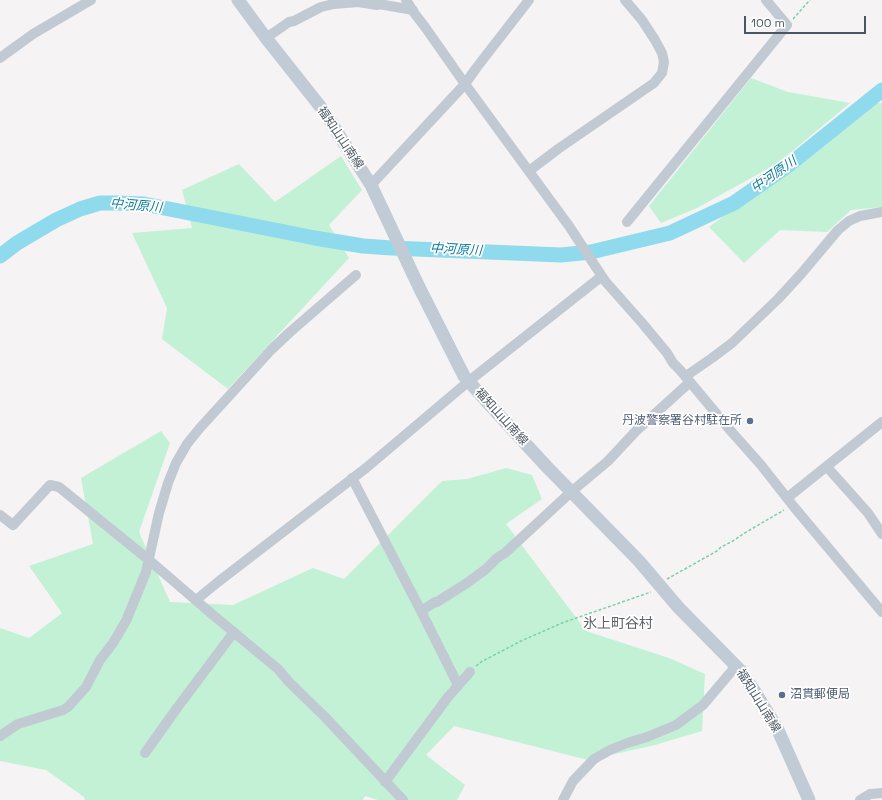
<!DOCTYPE html>
<html>
<head>
<meta charset="utf-8">
<style>
  body { margin:0 }
  #map { position:relative; width:882px; height:800px; overflow:hidden; background:#f5f3f3; font-family:"Space Grotesk",sans-serif }
  canvas { display:block }
  .scale { position:absolute; left:744px; top:16px; width:122px; height:18px; box-sizing:border-box; border:2px solid #4a5661; border-top:0; padding-left:5px; font-size:12px; line-height:14px; white-space:nowrap; color:#4a5661; -webkit-text-stroke:3px #fff; paint-order:stroke }
</style>
</head>
<body>
<div id="map">
<canvas width="882" height="800"></canvas>
<div class="scale">100 m</div>
</div>
<script>
const context = document.querySelector('canvas').getContext('2d');
context.lineJoin = 'round';
function fillPath(path, color) { context.fillStyle = color; context.fill(path, 'evenodd'); }
const toPath = rows => new Path2D(rows.map(r => 'M' + r).join(''));
function stroke(path, color, width, dash) { context.strokeStyle = color; context.lineWidth = width; context.lineCap = dash ? 'butt' : 'round'; context.setLineDash(dash || []); context.stroke(path); }
function drawText(font, color, halo, rows, align = 'center') {
  context.font = font + ' "Space Grotesk","Noto Sans JP",sans-serif'; context.lineWidth = 3.5; context.setLineDash([]); context.textBaseline = 'middle'; context.strokeStyle = halo; context.fillStyle = color; for (const [text, x, y, turn = 0] of rows) {
    context.save(); context.translate(x, y); context.rotate((+turn || 0) * Math.PI / 180); context.textAlign = isNaN(turn) ? turn : align; if (halo) context.strokeText(text, 0, 0); context.fillText(text, 0, 0); context.restore();
  }
}
fillPath(toPath([
  [751,78,788,92,850,103,778,163,697,208,661,223,649,206],
  [875,103,882,103,882,207,851,210,827,232,780,230,744,263,709,227],
  [341,156,362,190,329,225,349,258,228,389,162,339,167,308,132,233,192,228,182,190,239,164,275,202],
  [161,431,170,443,139,532,170,602,233,605,313,568,344,579,442,481,467,479,506,468,532,475,542,499,506,524,586,631,669,658,705,674,702,731,655,745,588,760,454,726,426,755,465,785,457,800,378,800,365,796,363,800,85,800,84,797,46,770,0,761,0,628,29,638,62,613,29,566,93,544,81,478]
]), '#c3f1d5');
stroke(toPath([
  [0,256,17,243,56,220,80,209,100,203,117,203,144,204,315,238,363,246,392,248,561,255,591,252,670,233,734,203,790,164,882,90]
]), '#90daee', 15);
stroke(toPath([
  [793,19,810,0],
  [667,579,717,551,721,547,733,541,743,534,784,510],
  [476,666,481,662,521,641,562,623,582,616,651,592]
]), '#7ad0a6', 1.5, [3, 2]);
stroke(toPath([
  [406,0,415,14,425,27,465,84,569,226,605,281,643,324,667,353,673,363,680,370,730,430,761,465,794,507,882,612],
  [266,38,289,22,294,21,321,7,334,4,358,2,377,5,379,4,413,10],
  [0,58,33,34,91,0],
  [529,171,558,149,654,83,662,73,664,62,662,53,655,40,642,20,625,0],
  [371,185,465,84,477,67,529,0],
  [627,222,787,25,766,0],
  [686,376,712,358,732,343,778,299,801,274,838,230,849,221,860,216,882,212],
  [827,467,868,513,882,534],
  [352,478,421,611,458,685],
  [787,498,882,422],
  [0,515,13,525,50,485,59,487,149,560,213,615,278,669,289,682,325,717,403,800],
  [196,600,218,582,366,468,469,381,602,276],
  [421,611,435,602,437,602,467,583,486,569,497,558,505,553,571,492,608,461,636,431,690,382],
  [0,736,18,724,63,710,68,707,86,687,100,660,113,643,126,621,146,572,159,513,168,483,176,463,187,444,199,429,271,350,290,332,356,275],
  [145,753,177,708,234,632],
  [385,782,448,697,470,672],
  [563,800,573,781,594,759,610,750,627,743,647,737,676,725,703,705,736,666],
  [860,800,870,794,882,793]
]), '#c1cad2', 10);
stroke(toPath([
  [238,0,266,38,323,110,371,185,419,287,464,376,487,402,547,467,639,561,678,607,740,670,757,695,777,728,809,800]
]), '#c1cbd6', 13);
for (const [x, y, r, color] of [
  [750,421,4,"#5c6f8a"],
  [782,695,4,"#5c6f8a"]
]) { const dot = new Path2D(); dot.arc(x, y, r, 0, 2 * Math.PI); context.fillStyle = color; context.fill(dot); stroke(dot, '#fff', 1.5); }
drawText('12px', '#4a5661', '#fff', [
  ["福知山山南線",340,138,56],
  ["福知山山南線",501,417,48],
  ["福知山山南線",758,701,58]
]);
drawText('12px', '#4e5e75', '#fff', [
  ["丹波警察署谷村駐在所",742,421],
  ["沼貫郵便局",790,695,"left"]
], 'right');
drawText('italic 13px', '#0c7c9b', '#fff', [
  ["中河原川",774,175,-35],
  ["中河原川",136,206,5],
  ["中河原川",456,250,3]
]);
drawText('14px', '#5f6368', '#fff', [
  ["氷上町谷村",618,624]
]);
</script>
</body>
</html>
